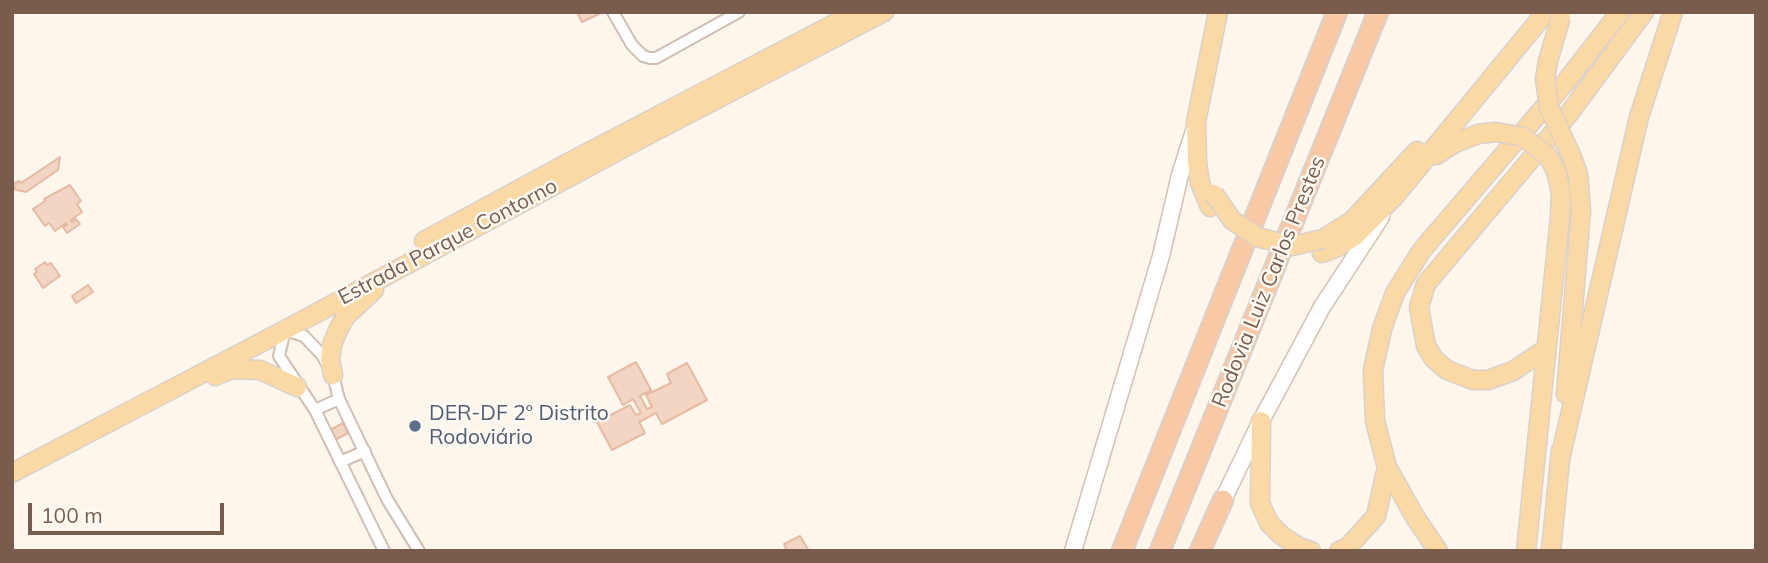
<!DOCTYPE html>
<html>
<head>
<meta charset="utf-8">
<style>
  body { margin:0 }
  #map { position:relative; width:1768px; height:563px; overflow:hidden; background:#fdf6ec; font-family:Mulish,sans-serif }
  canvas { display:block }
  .frame { position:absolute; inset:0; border:14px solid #7a5c4d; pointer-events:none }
  .scale { position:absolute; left:28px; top:503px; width:196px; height:32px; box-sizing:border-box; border:4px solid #7a5c4d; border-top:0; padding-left:9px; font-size:21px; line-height:24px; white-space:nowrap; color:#7a5c4d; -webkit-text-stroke:5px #fffaf3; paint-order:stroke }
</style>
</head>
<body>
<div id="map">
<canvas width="1768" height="563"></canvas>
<div class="frame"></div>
<div class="scale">100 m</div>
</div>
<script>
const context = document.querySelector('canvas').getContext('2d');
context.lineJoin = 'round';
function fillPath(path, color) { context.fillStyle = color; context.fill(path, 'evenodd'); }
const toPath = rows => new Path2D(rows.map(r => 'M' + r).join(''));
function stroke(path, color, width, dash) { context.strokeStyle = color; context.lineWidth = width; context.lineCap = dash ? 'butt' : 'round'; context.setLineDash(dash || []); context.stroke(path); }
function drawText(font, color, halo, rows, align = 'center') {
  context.font = font + ' Mulish,sans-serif'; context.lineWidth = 5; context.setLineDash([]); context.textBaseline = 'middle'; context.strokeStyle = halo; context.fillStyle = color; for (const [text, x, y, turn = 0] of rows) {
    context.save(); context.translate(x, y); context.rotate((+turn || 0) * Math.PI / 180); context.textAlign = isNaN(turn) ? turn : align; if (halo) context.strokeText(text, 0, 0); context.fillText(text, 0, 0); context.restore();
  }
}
const building = toPath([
  [577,12,598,12,599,14,582,22,577,12],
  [60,157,58,170,26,192,13,189,15,187,13,184,19,181,21,183,60,157],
  [70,185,81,201,77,204,82,212,71,220,72,222,76,219,80,224,67,233,63,227,67,225,66,223,55,231,49,223,45,226,33,209,45,201,44,199,70,185],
  [45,262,47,265,51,263,60,276,43,288,34,274,37,272,35,269,45,262],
  [88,285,93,292,76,303,72,296,88,285],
  [636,362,651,390,640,396,647,409,652,407,646,395,671,383,667,374,687,363,707,400,662,424,656,413,639,422,645,433,612,450,597,422,630,405,636,415,641,413,633,399,623,405,608,377,636,362],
  [343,423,348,433,335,440,330,430,343,423],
  [800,536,809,551,787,551,784,544,800,536]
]);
fillPath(building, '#f3d5c3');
stroke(building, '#e6bba3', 2);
const minor = toPath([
  [613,12,632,45,643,56,650,58,656,58,739,12],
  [315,410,339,399],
  [340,462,365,451],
  [384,551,315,410,279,356,285,330,304,336,322,355,333,375,339,399,387,499,419,551]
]);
const secondary = toPath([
  [1221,509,1223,500,1261,421,1322,307,1381,217],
  [1073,551,1161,256,1180,175,1195,128]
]);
const primary = toPath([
  [1436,155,1455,143,1478,134],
  [1210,207,1200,183,1197,162,1196,122,1218,12],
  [1323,239,1353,220,1417,151],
  [424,241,568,163,857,12],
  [1322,253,1338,247,1355,236,1394,197,1546,12],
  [1546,349,1513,371,1488,380,1473,380,1447,370,1434,359,1426,346,1419,307,1426,284,1568,115,1644,12],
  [333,375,330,359,332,345,339,328,346,316,374,290],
  [215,376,233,369,260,370,297,387],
  [1566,394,1581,211,1578,174,1571,155],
  [1261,421,1260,503,1269,523,1282,536,1299,547,1311,551],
  [1560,459,1639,117,1673,12],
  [12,473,285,330,640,139,884,12],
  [1339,551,1348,547,1376,516,1387,467],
  [1438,551,1415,517,1387,467,1375,421,1373,370,1382,329,1395,293,1422,250,1565,83,1620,12],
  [1526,551,1560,217,1561,193,1556,171],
  [1551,551,1561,450]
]);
const trunk = toPath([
  [1122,551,1337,12],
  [1160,551,1378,12],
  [1200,551,1223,500]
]);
stroke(minor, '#d1beb0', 14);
stroke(secondary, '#d6c0b0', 19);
stroke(primary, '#dad1cd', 21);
stroke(trunk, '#dad1cd', 23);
stroke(minor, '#fff', 10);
stroke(secondary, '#fff', 16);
stroke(primary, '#fbd9a5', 18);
stroke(trunk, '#f9c8a4', 19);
const primaryBridge = toPath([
  [1561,17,1548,61,1545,79,1549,107,1571,155],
  [1478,134,1496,132,1523,137,1548,156,1556,171],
  [1214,194,1232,220,1257,237,1292,246,1323,239]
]);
stroke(primaryBridge, '#dad1cd', 21, []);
stroke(primaryBridge, '#fbd9a5', 18);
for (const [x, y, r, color] of [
  [415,426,7,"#5c6f8a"]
]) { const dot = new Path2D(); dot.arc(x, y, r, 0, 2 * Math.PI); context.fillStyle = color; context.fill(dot); stroke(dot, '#fffaf3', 2.5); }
drawText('21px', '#7a5c4d', '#fffaf3', [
  ["Estrada Parque Contorno",448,242,-28],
  ["Rodovia Luiz Carlos Prestes",1269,282,-68]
]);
drawText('21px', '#4e5e75', '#fffaf3', [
  ["DER-DF 2º Distrito",429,414],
  ["Rodoviário",429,438]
], 'left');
</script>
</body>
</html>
